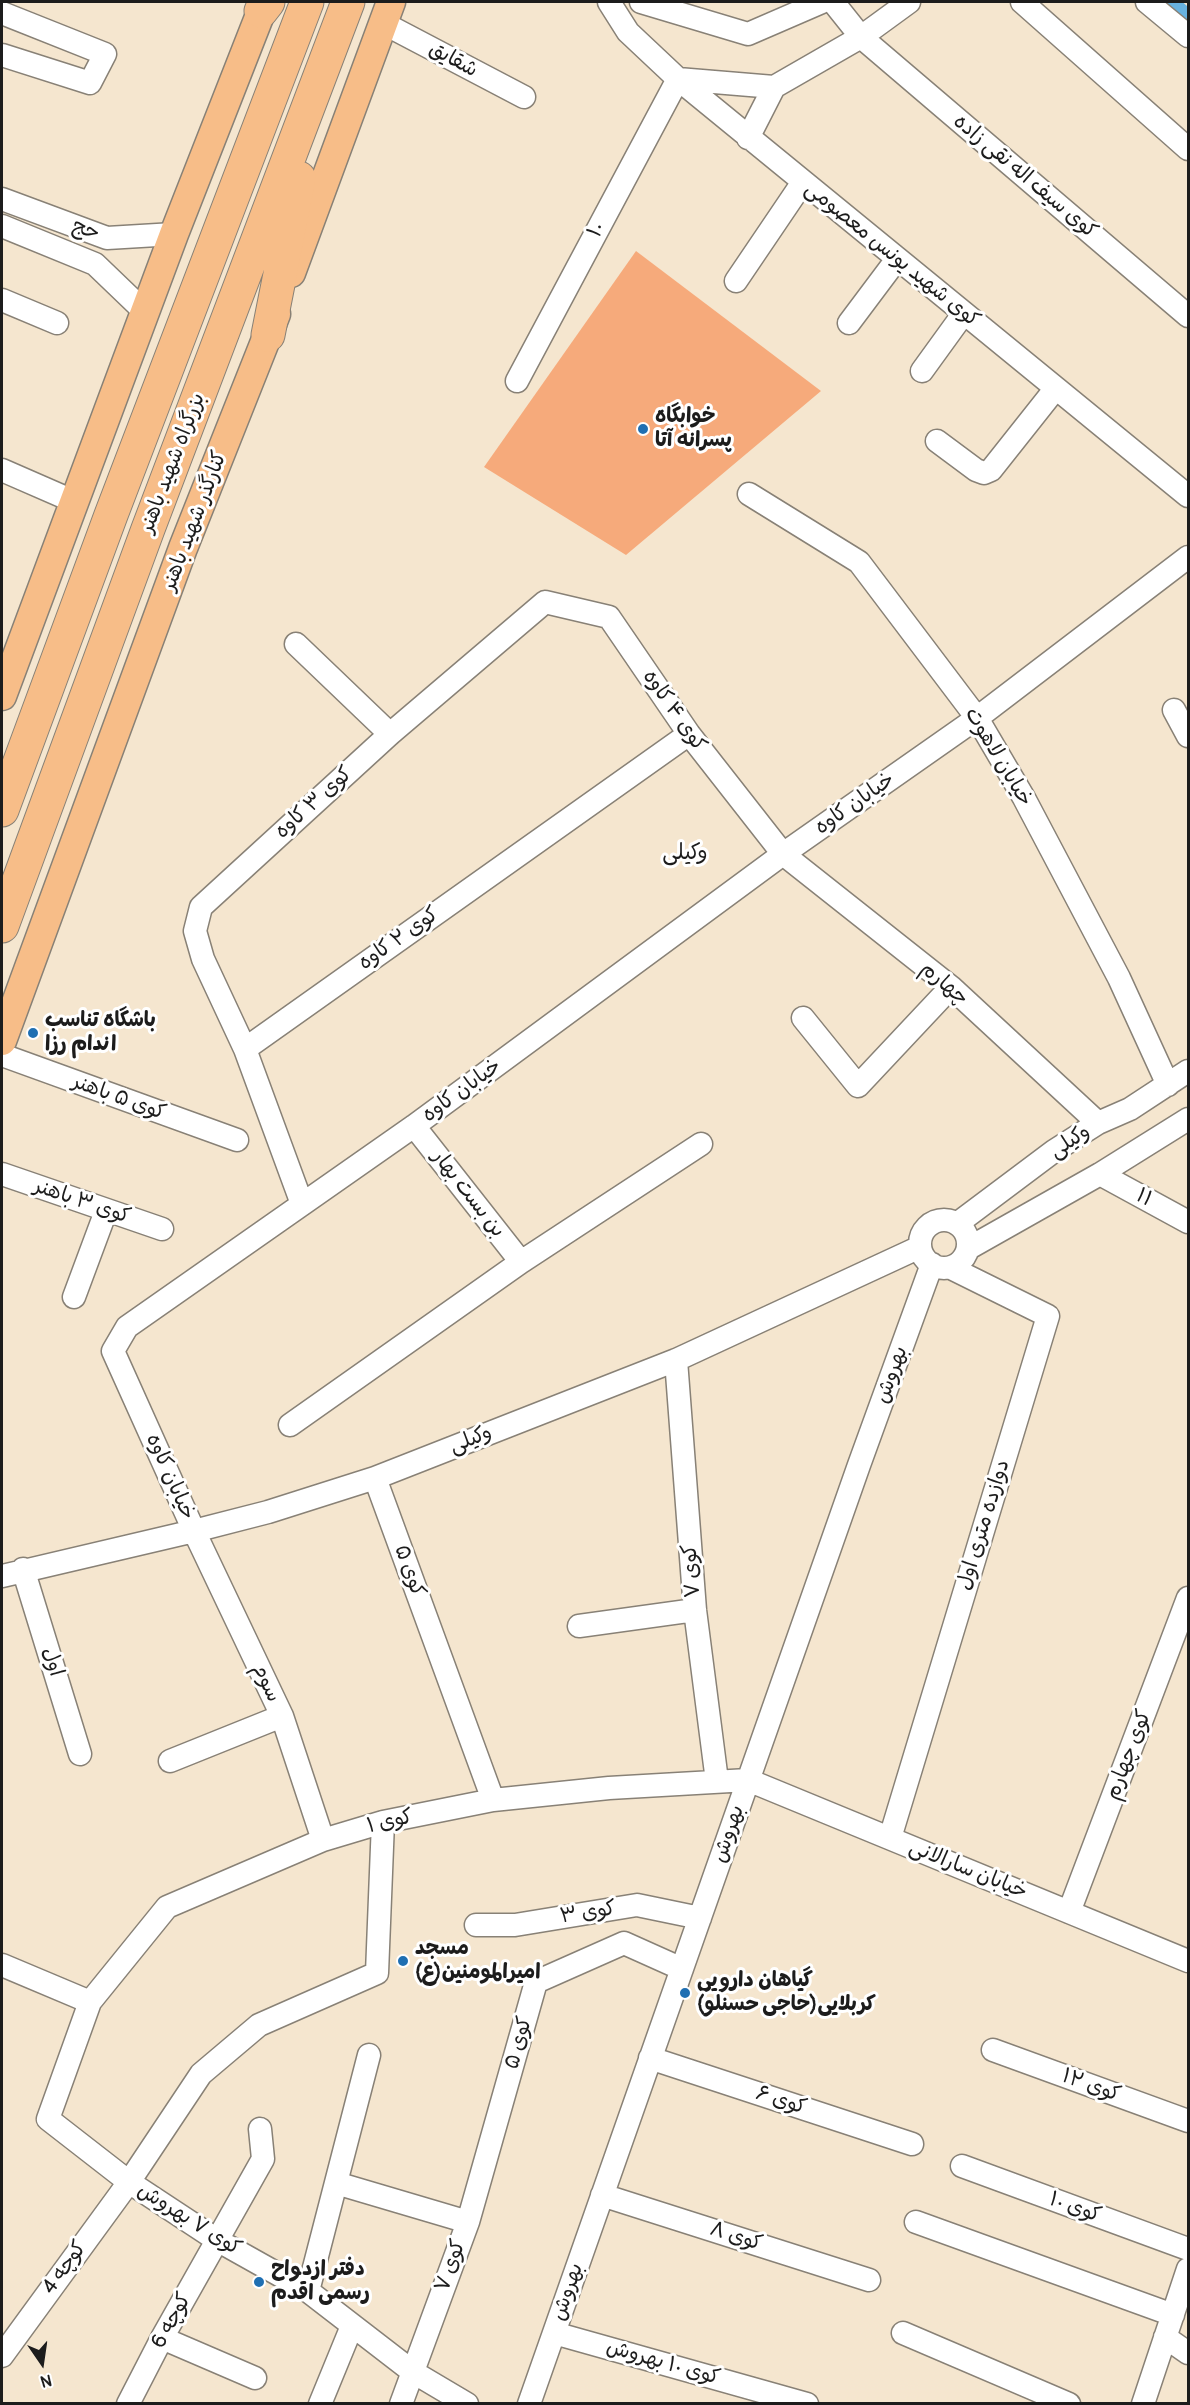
<!DOCTYPE html>
<html>
<head>
<meta charset="utf-8">
<style>
  body { margin:0 }
  #map { position:relative; width:1190px; height:2405px; overflow:hidden; background:#f5e6cf; font-family:Pangolin,sans-serif }
  canvas { display:block }
  .frame { position:absolute; inset:0; border:3px solid #1c1c1c; pointer-events:none }
  .north { position:absolute; left:12px; top:2333px; width:60px; height:60px; -webkit-text-stroke:4px #fff; paint-order:stroke; rotate:167deg; font-size:16px; font-weight:700; line-height:24px; text-align:center; color:#1c1c1c }
  .north::after { content:''; display:block; margin:auto; width:21px; height:27px; background:#1c1c1c; clip-path:polygon(50% 0,100% 100%,50% 72%,0 100%) }
</style>
</head>
<body>
<div id="map">
<canvas width="1190" height="2405"></canvas>
<div class="frame"></div>
<div class="north">N</div>
</div>
<script>
const context = document.querySelector('canvas').getContext('2d');
context.lineJoin = 'round';
const toPath = rows => new Path2D(rows.map(r => 'M' + r).join(''));
function stroke(path, color, width, dash) { context.strokeStyle = color; context.lineWidth = width; context.lineCap = dash ? 'butt' : 'round'; context.setLineDash(dash || []); context.stroke(path); }
function fillPath(path, color) { context.fillStyle = color; context.fill(path, 'evenodd'); }
function drawText(font, color, halo, rows, align = 'center') {
  context.font = font + ' Pangolin,"Playpen Sans Arabic",sans-serif'; context.lineWidth = 6; context.setLineDash([]); context.textBaseline = 'middle'; context.strokeStyle = halo; context.fillStyle = color; for (const [text, x, y, turn = 0] of rows) {
    context.save(); context.translate(x, y); context.rotate((+turn || 0) * Math.PI / 180); context.textAlign = isNaN(turn) ? turn : align; if (halo) context.strokeText(text, 0, 0); context.fillText(text, 0, 0); context.restore();
  }
}
stroke(toPath([
  [1167,2,1188,20]
]), '#68b2e0', 20);
fillPath(toPath([
  [636,251,821,391,626,555,484,467]
]), '#f6aa7b');
const minor = toPath([
  [609,2,628,32,678,79,1188,496],
  [641,2,748,34,822,2],
  [833,2,861,37,1188,316],
  [1022,2,1188,149],
  [1147,2,1188,36],
  [2,13,105,54,90,83,2,55],
  [383,23,524,97],
  [748,138,774,87,861,37,909,2],
  [2,199,107,238,174,234],
  [2,226,95,264,145,312],
  [736,281,803,182],
  [2,300,57,323],
  [849,323,897,259],
  [922,371,964,313],
  [517,381,678,79,774,87],
  [937,441,976,470,984,473,991,470,1056,388],
  [2,470,73,501],
  [749,494,859,562,977,718,1024,798,1119,978,1168,1085],
  [296,644,390,734],
  [1174,710,1188,736],
  [803,1018,858,1086,951,987],
  [245,1049,203,959,195,931,201,907,390,734,545,602,609,617,689,734,783,854,951,987,1098,1123],
  [2,1055,237,1140],
  [414,1126,521,1262],
  [2,1174,162,1229],
  [1100,1174,1188,1222],
  [302,1204,245,1049,689,734],
  '920 1244a24 24 0 1 1 48 0a24 24 0 1 1-48 0Z',
  [958,1223,1054,1151,1098,1123,1130,1109,1188,1071],
  [969,1248,1100,1174,1188,1119],
  [74,1297,106,1211],
  [676,1360,695,1610,717,1781],
  [290,1425,521,1262,701,1144],
  [375,1478,493,1800],
  [23,1569,80,1754],
  [2,1576,194,1531,268,1512,375,1478,676,1360,920,1247],
  [579,1626,695,1610],
  [170,1761,282,1716],
  [890,1838,1048,1316,951,1268],
  [323,1840,282,1716,194,1531,113,1351,127,1327,414,1126,783,854,977,718,1188,557],
  [1069,1912,1188,1598],
  [476,1925,515,1925,637,1905,700,1918],
  [2,1965,90,2002],
  [993,2050,1188,2121],
  [650,2058,912,2144],
  [962,2166,1188,2249],
  [336,2183,468,2222,401,2404],
  [602,2195,869,2280],
  [468,2222,536,1982,624,1943,682,1969],
  [916,2222,1173,2315],
  [308,2291,369,2055],
  [554,2333,807,2404],
  [903,2333,1069,2404],
  [1165,2337,1188,2353],
  [162,2338,255,2378],
  [2,2356,129,2182,201,2074,259,2025,377,1973,383,1822],
  [128,2404,162,2338,263,2159,260,2129],
  [320,2404,352,2326],
  [467,2404,413,2372,308,2291,217,2240,129,2182,48,2119,90,2002,167,1907,323,1840,383,1822,493,1800,609,1788,748,1780,1188,1961],
  [529,2404,859,1465,932,1264],
  [1143,2404,1188,2269]
]);
const major = toPath([
  [291,273,391,2],
  [2,696,174,234,265,2],
  [2,1041,183,548,276,314]
]);
const highway = toPath([
  [261,11,268,2],
  [268,335,299,178],
  [2,810,111,515,307,2],
  [2,926,148,529,348,2]
]);
stroke(minor, '#888176', 25);
stroke(major, '#888176', 31);
stroke(highway, '#888176', 35);
stroke(minor, '#fff', 22);
stroke(major, '#f7bd88', 28);
stroke(highway, '#f7bd88', 33);
for (const [x, y, r, color] of [
  [643,429,6,"#1f6fb2"],
  [33,1033,6,"#1f6fb2"],
  [403,1961,6,"#1f6fb2"],
  [685,1993,6,"#1f6fb2"],
  [259,2282,6,"#1f6fb2"]
]) { const dot = new Path2D(); dot.arc(x, y, r, 0, 2 * Math.PI); context.fillStyle = color; context.fill(dot); stroke(dot, '#fff', 2); }
drawText('21px', '#1c1c1c', '#fff', [
  ["شقایق",453,60,28],
  ["کوی سیف اله نقی زاده",1025,177,40],
  ["حج",86,230,20],
  ["۱۰",597,230,-62],
  ["کوی شهید یونس معصومی",892,255,39],
  ["بزرگراه شهید باهنر",173,463,-69],
  ["کنارگذر شهید باهنر",195,521,-69],
  ["کوی ۴ کاوه",674,711,55],
  ["خیابان لاهوت",998,757,59],
  ["کوی ۳ کاوه",314,803,-42],
  ["خیابان کاوه",855,804,-35],
  ["کوی ۲ کاوه",399,939,-35],
  ["چهارم",944,984,40],
  ["خیابان کاوه",462,1091,-36],
  ["کوی ۵ باهنر",119,1098,20],
  ["وکیلی",1070,1142,-33],
  ["بن بست بهار",468,1194,52],
  ["۱۱",1144,1198,29],
  ["کوی ۳ باهنر",82,1202,19],
  ["بهروش",892,1375,-70],
  ["وکیلی",471,1440,-21],
  ["خیابان کاوه",170,1477,66],
  ["دوازده متری اول",984,1525,-73],
  ["کوی ۵",409,1571,70],
  ["کوی ۷",692,1571,-94],
  ["اول",52,1662,73],
  ["سوم",266,1683,65],
  ["کوی چهارم",1129,1755,-69],
  ["کوی ۱",390,1822,-13],
  ["بهروش",729,1834,-71],
  ["خیابان سارالانی",968,1870,22],
  ["کوی ۳",588,1913,-9],
  ["کوی ۵",519,2043,-74],
  ["کوی ۱۲",1091,2086,20],
  ["کوی ۶",781,2101,18],
  ["کوی ۱۰",1075,2208,20],
  ["کوی ۷ بهروش",189,2220,32],
  ["کوی ۸",736,2237,18],
  ["کوی ۷",451,2266,-70],
  ["کوچه 4",65,2268,-54],
  ["بهروش",568,2292,-71],
  ["کوچه 6",172,2321,-61],
  ["کوی ۱۰ بهروش",663,2363,16]
]);
drawText('bold 21px', '#1c1c1c', '#fff', [
  ["خوابگاه",655,417],
  ["پسرانه آتا",655,441],
  ["باشگاه تناسب",45,1021],
  ["اندام رزا",45,1045],
  ["مسجد",415,1949],
  ["امیرالمومنین(ع)",415,1973],
  ["گیاهان دارویی",697,1981],
  ["کربلایی(حاجی حسنلو)",697,2005],
  ["دفتر ازدواح",271,2270],
  ["رسمی اقدم",271,2294]
], 'left');
drawText('22px', '#1c1c1c', '#fff', [
  ["وکیلی",685,853]
]);
</script>
</body>
</html>
